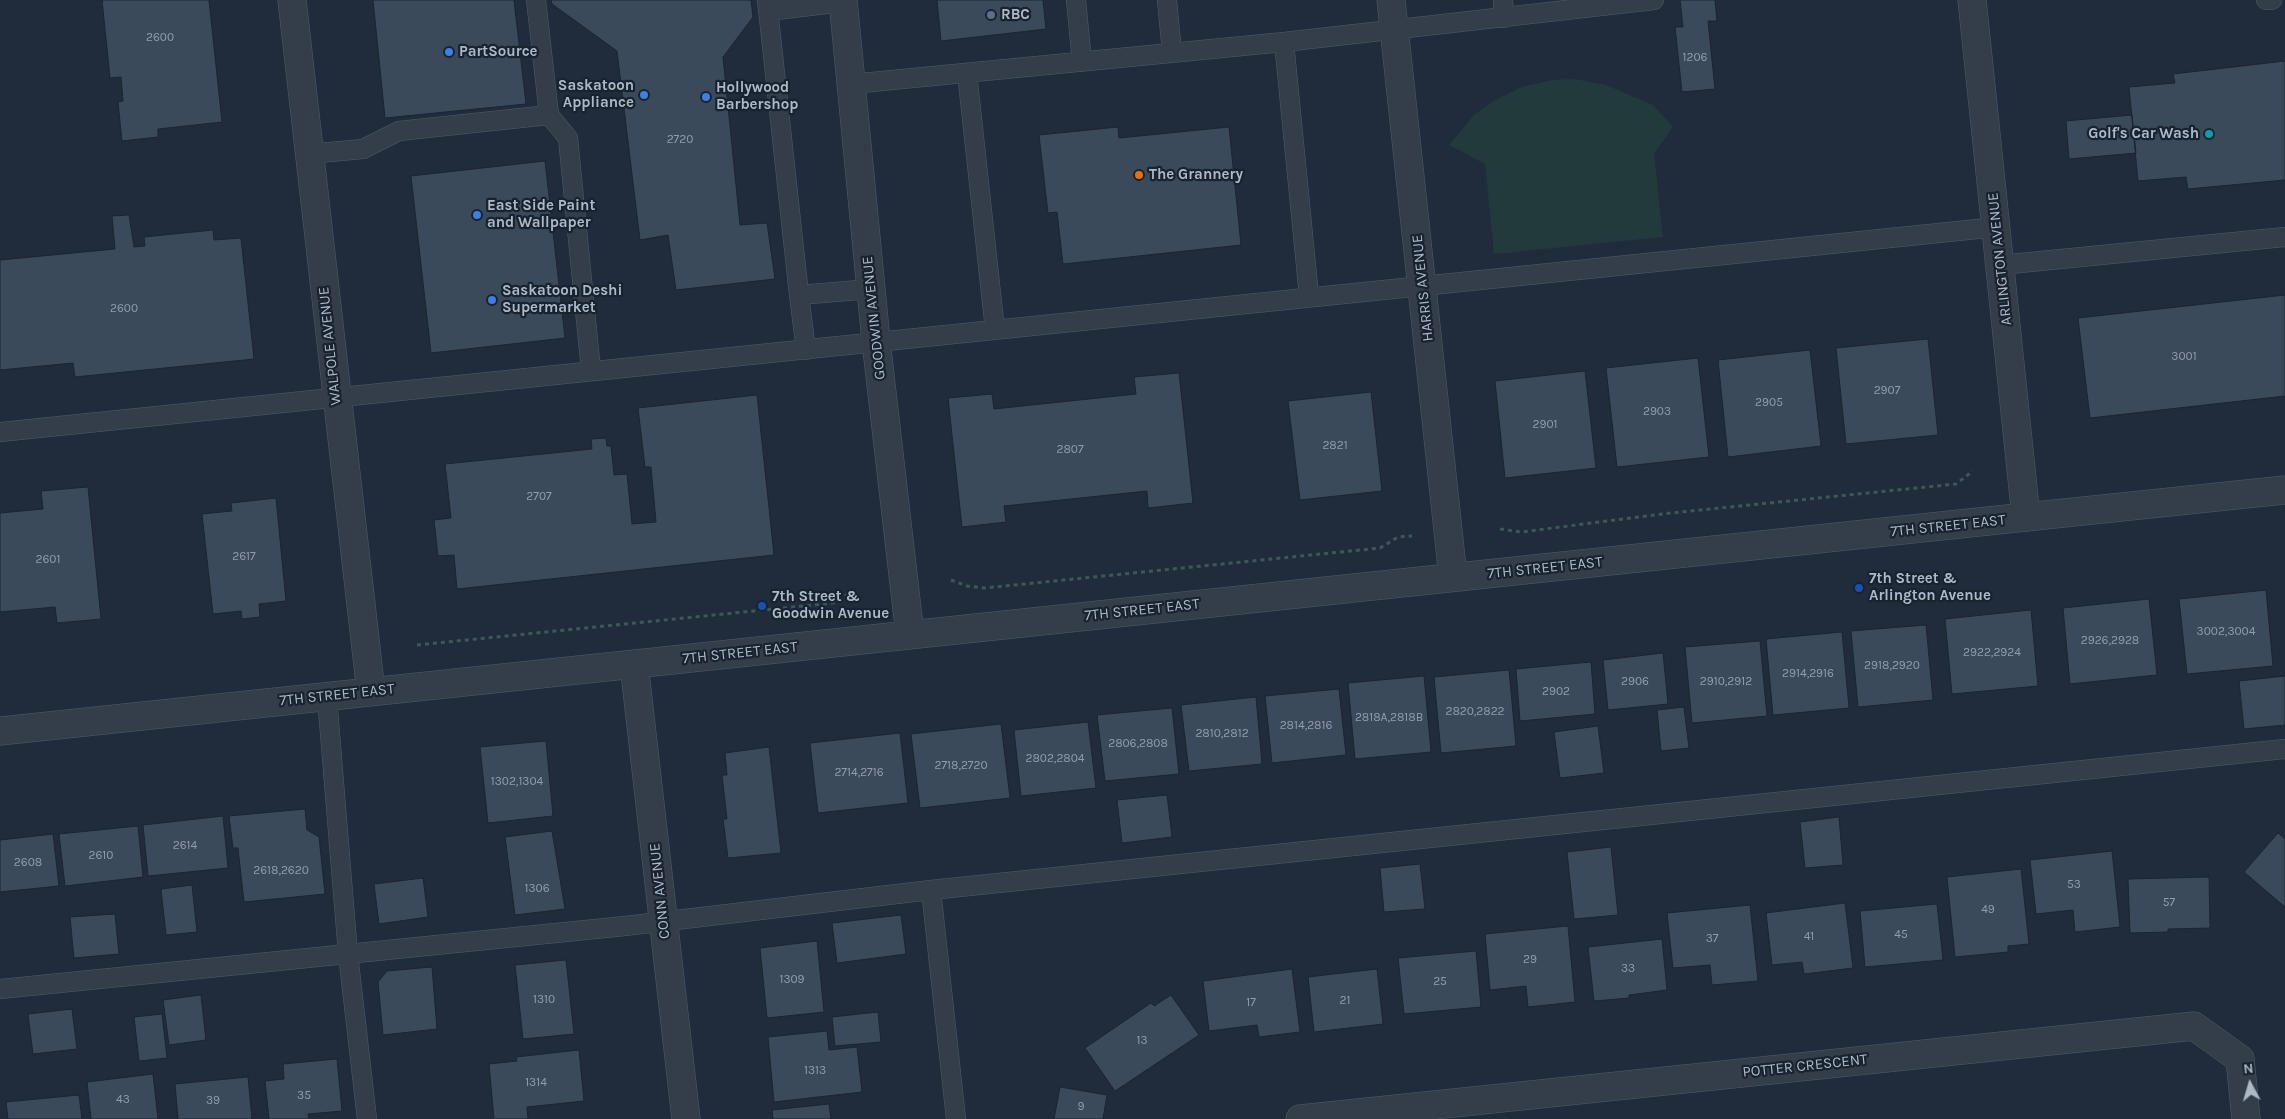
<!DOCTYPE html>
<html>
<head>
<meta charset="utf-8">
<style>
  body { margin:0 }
  #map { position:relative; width:2285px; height:1119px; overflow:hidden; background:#202c3b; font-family:Karla,sans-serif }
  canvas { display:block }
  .north { position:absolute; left:2225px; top:1059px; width:50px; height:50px; -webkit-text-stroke:4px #192330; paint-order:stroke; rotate:354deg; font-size:14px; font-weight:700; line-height:20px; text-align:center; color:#aeb9c8 }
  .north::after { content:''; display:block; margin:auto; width:18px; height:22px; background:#aeb9c8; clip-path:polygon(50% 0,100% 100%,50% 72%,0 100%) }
</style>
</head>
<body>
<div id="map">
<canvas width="2285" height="1119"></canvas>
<div class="north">N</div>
</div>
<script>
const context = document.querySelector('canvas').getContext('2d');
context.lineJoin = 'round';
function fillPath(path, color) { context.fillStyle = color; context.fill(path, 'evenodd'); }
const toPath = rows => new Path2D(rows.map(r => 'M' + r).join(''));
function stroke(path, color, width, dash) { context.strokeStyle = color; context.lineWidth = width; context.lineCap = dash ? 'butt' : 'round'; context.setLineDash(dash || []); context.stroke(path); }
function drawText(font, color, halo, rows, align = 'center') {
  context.font = font + ' Karla,sans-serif'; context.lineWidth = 4.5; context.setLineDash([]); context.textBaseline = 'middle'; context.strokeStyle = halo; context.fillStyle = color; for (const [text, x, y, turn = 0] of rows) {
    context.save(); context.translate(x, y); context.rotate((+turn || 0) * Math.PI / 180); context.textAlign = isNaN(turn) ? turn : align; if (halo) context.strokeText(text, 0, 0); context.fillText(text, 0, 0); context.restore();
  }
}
fillPath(toPath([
  [1575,79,1606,85,1653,105,1673,127,1654,154,1663,237,1494,254,1485,164,1449,145,1474,115,1495,100,1522,87,1553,80]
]), '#223a3c');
const building = toPath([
  [102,0,209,0,222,122,158,129,158,137,122,141,118,102,123,101,121,77,110,78,102,0],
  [373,0,514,0,526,104,385,118,373,0],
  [551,0,751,0,753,17,723,57,740,225,767,223,775,279,676,290,668,235,640,240,617,51,552,4,551,0],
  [937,0,1043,0,1046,29,941,41,937,0],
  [1680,0,1715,0,1717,21,1708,21,1715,89,1682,92,1675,27,1683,27,1680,0],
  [2285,61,2285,180,2188,189,2186,177,2138,181,2129,87,2175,83,2173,74,2285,61],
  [2132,115,2136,153,2069,159,2066,121,2132,115],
  [1118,127,1119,138,1229,127,1241,245,1063,264,1057,212,1048,213,1039,135,1118,127],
  [545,161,565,338,431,353,411,176,545,161],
  [129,215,134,247,145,246,144,237,213,230,214,240,241,238,254,359,75,377,73,363,0,370,0,260,115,249,112,216,129,215],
  [2285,295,2285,396,2090,418,2078,318,2285,295],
  [1928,339,1938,435,1846,444,1836,348,1928,339],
  [1810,350,1821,446,1728,457,1718,360,1810,350],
  [1698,358,1709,457,1617,467,1606,368,1698,358],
  [1585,371,1596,468,1505,478,1495,381,1585,371],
  [1179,373,1193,503,1148,508,1147,491,1004,506,1006,522,962,527,948,398,992,394,994,409,1136,394,1134,377,1179,373],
  [1371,392,1382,491,1300,500,1288,401,1371,392],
  [757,395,774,555,457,589,454,555,438,556,434,520,451,518,445,464,592,449,591,439,606,438,607,446,611,446,614,475,627,474,632,524,656,522,651,467,645,467,638,408,757,395],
  [88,487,101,619,57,623,55,607,0,612,0,513,43,509,41,491,88,487],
  [276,498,286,601,259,604,260,617,242,619,241,611,213,614,202,514,232,511,231,503,276,498],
  [2266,590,2273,666,2187,674,2179,599,2266,590],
  [2149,599,2157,675,2070,684,2063,608,2149,599],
  [2031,610,2038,686,1952,694,1945,619,2031,610],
  [1926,625,1933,700,1858,707,1851,631,1926,625],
  [1842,632,1849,708,1773,715,1766,639,1842,632],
  [1760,641,1767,716,1692,723,1685,647,1760,641],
  [1663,653,1668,704,1608,710,1603,660,1663,653],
  [1591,662,1595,714,1520,721,1516,669,1591,662],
  [1509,670,1516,746,1441,753,1434,677,1509,670],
  [1424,676,1431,752,1355,759,1348,683,1424,676],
  [2285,676,2285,725,2244,729,2239,681,2285,676],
  [1339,689,1346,755,1272,763,1265,696,1339,689],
  [1256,697,1262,764,1189,771,1181,705,1256,697],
  [1684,707,1689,748,1661,751,1657,710,1684,707],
  [1172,708,1179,774,1105,781,1097,715,1172,708],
  [1088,722,1096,788,1021,796,1014,730,1088,722],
  [1001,724,1010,798,920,808,911,734,1001,724],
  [1598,726,1604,773,1560,778,1554,732,1598,726],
  [900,733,908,803,818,813,810,743,900,733],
  [546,741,553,816,488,823,480,747,546,741],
  [769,747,781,853,728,858,723,819,727,819,722,775,727,775,725,753,769,747],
  [1167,795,1172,837,1122,843,1117,800,1167,795],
  [305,809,307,830,319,837,325,894,244,902,238,848,233,848,229,816,305,809],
  [223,816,228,868,148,876,143,825,223,816],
  [1839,817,1843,865,1805,868,1800,822,1839,817],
  [138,826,143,877,65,886,59,834,138,826],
  [552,831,565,909,515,915,505,837,552,831],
  [2278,833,2285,839,2285,907,2244,872,2278,833],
  [53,834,59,886,0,892,0,840,53,834],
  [1611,847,1618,915,1574,919,1567,852,1611,847],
  [2112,851,2120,927,2075,932,2073,910,2036,914,2030,860,2112,851],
  [1420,864,1425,909,1384,912,1380,868,1420,864],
  [2021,869,2029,944,2008,946,2008,952,1955,957,1947,877,2021,869],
  [2209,877,2210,928,2168,929,2168,932,2130,933,2128,879,2209,877],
  [423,878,428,917,379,924,374,884,423,878],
  [192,885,197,932,166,935,161,889,192,885],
  [1845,903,1853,968,1804,974,1802,962,1772,965,1766,913,1845,903],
  [1937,904,1943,960,1865,967,1860,911,1937,904],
  [1750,905,1758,981,1712,985,1710,965,1673,968,1667,913,1750,905],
  [115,914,119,954,74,958,70,917,115,914],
  [901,915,906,954,837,963,832,923,901,915],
  [1568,926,1575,1002,1528,1007,1526,986,1490,990,1485,934,1568,926],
  [1662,939,1667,990,1629,995,1629,998,1594,1001,1588,947,1662,939],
  [817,941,824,1012,767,1018,760,948,817,941],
  [1476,951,1481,1007,1404,1014,1398,958,1476,951],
  [566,960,574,1034,523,1039,515,965,566,960],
  [432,967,437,1029,383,1035,378,982,387,971,432,967],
  [1292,969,1300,1032,1259,1037,1257,1025,1209,1031,1203,981,1292,969],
  [1377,969,1383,1024,1314,1032,1308,977,1377,969],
  [201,995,206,1040,169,1045,163,1000,201,995],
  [1171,995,1199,1035,1115,1091,1085,1048,1151,1003,1154,1006,1171,995],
  [72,1009,77,1049,33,1054,28,1014,72,1009],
  [878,1012,881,1042,835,1046,832,1017,878,1012],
  [162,1014,167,1058,139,1061,134,1017,162,1014],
  [827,1031,829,1050,857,1047,862,1092,774,1102,768,1037,827,1031],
  [579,1050,584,1101,527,1107,528,1119,494,1119,489,1064,517,1061,516,1057,579,1050],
  [337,1059,342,1111,308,1114,309,1119,269,1119,265,1081,284,1079,283,1064,337,1059],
  [153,1074,158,1119,91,1119,87,1082,153,1074],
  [248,1077,252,1119,178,1119,175,1084,248,1077],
  [1060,1087,1107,1095,1103,1119,1054,1119,1060,1087],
  [79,1095,82,1119,8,1119,6,1102,79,1095],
  [829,1104,831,1119,773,1119,772,1110,829,1104]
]);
fillPath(building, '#3b4a5b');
stroke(building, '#1b2532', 1);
const service = toPath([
  [767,0,799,295,871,289],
  [1076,0,1082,62],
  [1167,0,1172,53],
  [1503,0,1504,18],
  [2266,0,2272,0],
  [768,11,843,2],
  [1284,42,1309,296],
  [967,73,995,330],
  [851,84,1284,42,1654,0],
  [549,115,568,138,591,371],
  [308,154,363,149,399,131,549,115,536,0],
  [2000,265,2285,237],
  [799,295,806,350],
  [0,432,1997,227],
  [327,697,348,954,367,1119],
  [931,890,956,1119],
  [0,989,625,926,931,890,2285,749]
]);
const minor = toPath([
  [292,0,371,692],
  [843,0,876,341,910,635],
  [1391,0,1453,577],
  [634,664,686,1119],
  [0,731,2026,517],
  [1300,1119,2194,1026,2240,1059,2246,1119]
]);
const tertiary = toPath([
  [1972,0,2026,517,2285,490]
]);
stroke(service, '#515c69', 20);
stroke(minor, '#515c69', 29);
stroke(tertiary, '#515c69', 29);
stroke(toPath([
  [1500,529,1521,532,1671,513,1956,484,1973,471],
  [951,580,967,586,985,588,1380,548,1398,537,1412,536],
  [417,645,833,603,853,591]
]), '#3f575a', 3, [4, 4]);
stroke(service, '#343e4b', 19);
stroke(minor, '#343e4b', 28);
stroke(tertiary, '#343e4b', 28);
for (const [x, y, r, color] of [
  [991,15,5,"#5c6f8a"],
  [449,52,5,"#3f7fe0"],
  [644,95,5,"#3f7fe0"],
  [706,97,5,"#3f7fe0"],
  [2209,134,5,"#0f9aa8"],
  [1139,175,5,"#e8710a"],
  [477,215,5,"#3f7fe0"],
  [492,300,5,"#3f7fe0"],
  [1859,588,5,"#1a4fb4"],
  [762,606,5,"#1a4fb4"]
]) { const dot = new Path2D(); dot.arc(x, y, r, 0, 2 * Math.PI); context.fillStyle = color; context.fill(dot); stroke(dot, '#192330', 2); }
drawText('12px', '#919dad', null, [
  ["2600",160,38],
  ["1206",1695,58],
  ["2720",680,140],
  ["2600",124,309],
  ["3001",2184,357],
  ["2907",1887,391],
  ["2905",1769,403],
  ["2903",1657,412],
  ["2901",1545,425],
  ["2821",1335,446],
  ["2807",1070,450],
  ["2707",539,497],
  ["2617",244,557],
  ["2601",48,560],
  ["3002,3004",2226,632],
  ["2926,2928",2110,641],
  ["2922,2924",1992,653],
  ["2918,2920",1892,666],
  ["2914,2916",1808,674],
  ["2906",1635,682],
  ["2910,2912",1726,682],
  ["2902",1556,692],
  ["2820,2822",1475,712],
  ["2818A,2818B",1389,718],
  ["2814,2816",1306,726],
  ["2810,2812",1222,734],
  ["2806,2808",1138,744],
  ["2802,2804",1055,759],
  ["2718,2720",961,766],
  ["2714,2716",859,773],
  ["1302,1304",517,782],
  ["2614",185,846],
  ["2610",101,856],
  ["2608",28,863],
  ["2618,2620",281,871],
  ["53",2074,885],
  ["1306",537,889],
  ["57",2169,903],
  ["49",1988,910],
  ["45",1901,935],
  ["41",1809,937],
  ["37",1712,939],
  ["29",1530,960],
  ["33",1628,969],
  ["1309",792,980],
  ["25",1440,982],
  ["1310",544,1000],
  ["21",1345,1001],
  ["17",1251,1003],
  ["13",1142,1041],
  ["1313",815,1071],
  ["1314",536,1083],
  ["35",304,1096],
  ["43",123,1100],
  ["39",213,1101],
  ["9",1081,1107]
]);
drawText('bold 15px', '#aeb9c8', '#192330', [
  ["RBC",1001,15],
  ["PartSource",459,52],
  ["Saskatoon",634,86,"right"],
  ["Appliance",634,103,"right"],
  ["Hollywood",716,88],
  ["Barbershop",716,105],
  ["Golf's Car Wash",2199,134,"right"],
  ["The Grannery",1149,175],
  ["East Side Paint",487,206],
  ["and Wallpaper",487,223],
  ["Saskatoon Deshi",502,291],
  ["Supermarket",502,308],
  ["7th Street &",1869,579],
  ["Arlington Avenue",1869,596],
  ["7th Street &",772,597],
  ["Goodwin Avenue",772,614]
], 'left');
drawText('15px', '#aeb9c8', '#192330', [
  ["ARLINGTON AVENUE",2000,259,-96],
  ["HARRIS AVENUE",1423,288,-96],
  ["GOODWIN AVENUE",874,318,-96],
  ["WALPOLE AVENUE",330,346,-96],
  ["7TH STREET EAST",1948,526,-6],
  ["7TH STREET EAST",1545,568,-6],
  ["7TH STREET EAST",1142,610,-6],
  ["7TH STREET EAST",740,653,-6],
  ["7TH STREET EAST",337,695,-6],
  ["CONN AVENUE",660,891,-96],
  ["POTTER CRESCENT",1805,1066,-6]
]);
</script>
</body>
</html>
